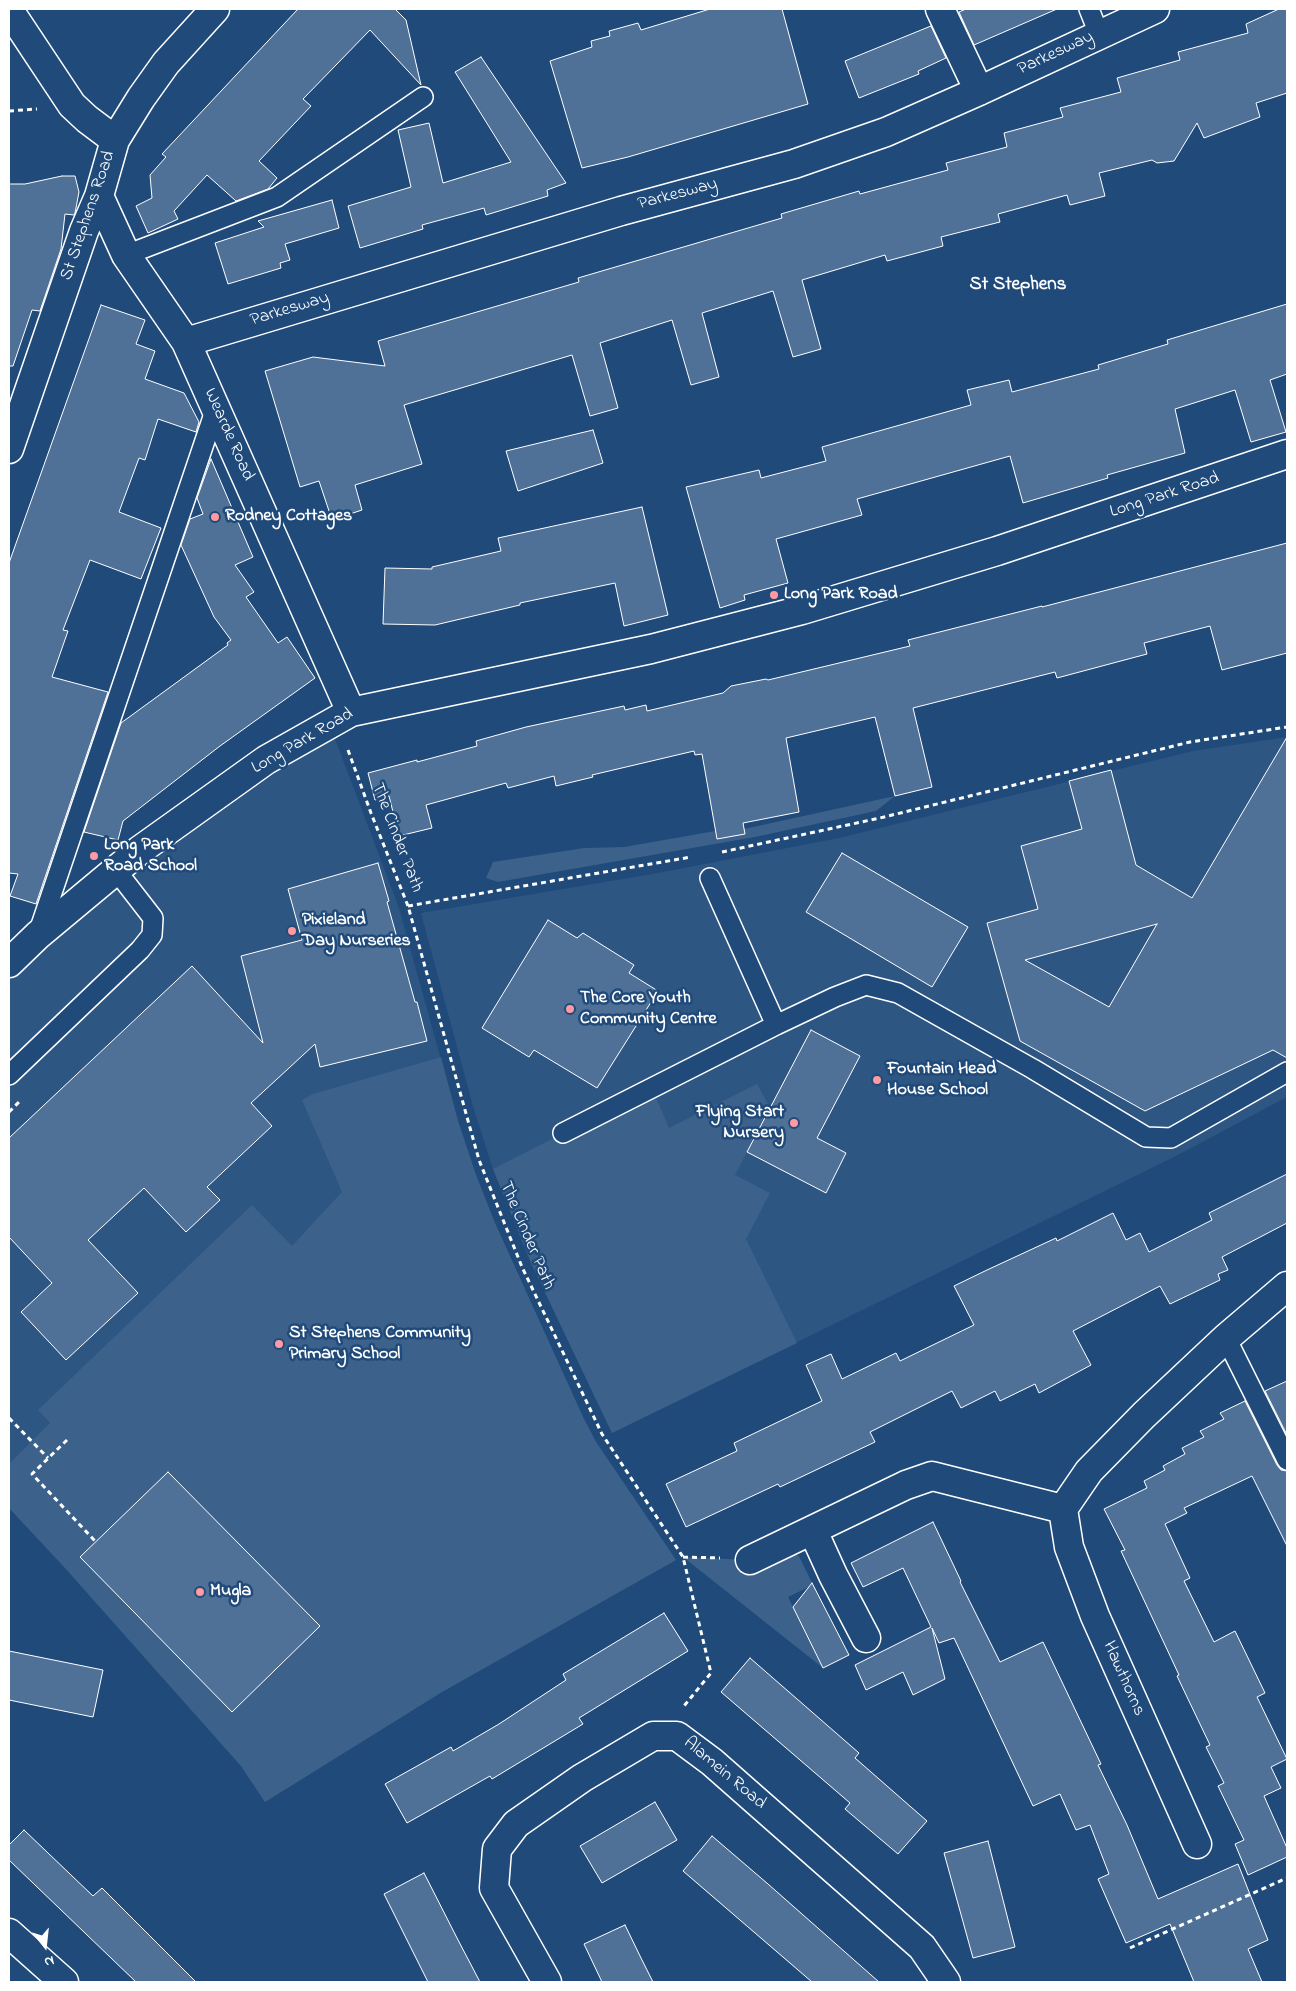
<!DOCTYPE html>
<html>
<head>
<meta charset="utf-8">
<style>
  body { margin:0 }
  #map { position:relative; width:1296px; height:1991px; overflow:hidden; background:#1f4a7a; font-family:"Indie Flower",sans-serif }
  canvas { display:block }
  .frame { position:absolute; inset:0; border:10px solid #fff; pointer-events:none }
  .north { position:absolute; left:20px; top:1921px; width:50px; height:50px; -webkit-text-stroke:4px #1f4a7a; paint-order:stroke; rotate:164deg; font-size:14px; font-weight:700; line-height:20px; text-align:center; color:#fff }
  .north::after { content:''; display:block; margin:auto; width:18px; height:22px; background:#fff; clip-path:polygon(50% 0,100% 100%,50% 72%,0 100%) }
</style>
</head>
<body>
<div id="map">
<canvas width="1296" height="1991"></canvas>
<div class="frame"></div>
<div class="north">N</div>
</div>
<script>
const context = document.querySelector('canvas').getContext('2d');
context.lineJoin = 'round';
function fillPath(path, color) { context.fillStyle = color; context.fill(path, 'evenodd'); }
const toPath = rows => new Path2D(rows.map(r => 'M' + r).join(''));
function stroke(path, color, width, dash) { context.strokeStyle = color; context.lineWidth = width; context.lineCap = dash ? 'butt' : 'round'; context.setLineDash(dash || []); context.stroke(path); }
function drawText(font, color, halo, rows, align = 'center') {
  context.font = font + ' "Indie Flower",sans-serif'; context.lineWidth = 5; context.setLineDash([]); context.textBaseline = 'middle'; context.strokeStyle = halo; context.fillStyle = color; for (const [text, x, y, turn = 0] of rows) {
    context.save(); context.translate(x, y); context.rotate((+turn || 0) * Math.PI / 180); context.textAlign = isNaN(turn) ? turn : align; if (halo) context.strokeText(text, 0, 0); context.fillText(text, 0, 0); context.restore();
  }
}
fillPath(toPath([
  [329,723,399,908,458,1121,476,1175,495,1223,583,1417,596,1442,676,1560,442,1692,265,1802,241,1766,65,1568,9,1508,9,965],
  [1287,737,1287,1097,1174,1157,612,1433,531,1263,493,1169,474,1110,421,913,658,873,839,838,1193,751]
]), '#2e5683');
fillPath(toPath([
  [895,796,876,811,755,837,498,882,486,878,493,862,584,848,624,847,715,831,717,839,744,829],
  [441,1057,458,1121,476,1175,495,1223,583,1417,596,1442,676,1560,442,1692,265,1802,241,1766,65,1568,9,1508,9,1464,50,1423,38,1410,252,1205,292,1246,342,1192,302,1100,313,1094],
  [757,1084,770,1108,735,1175,770,1193,746,1239,797,1343,612,1433,531,1263,493,1169,652,1088,669,1128],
  [776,1548,799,1556,813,1585,788,1597,823,1668,683,1557,750,1560]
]), '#3c618b');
const building = toPath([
  [298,9,395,9,406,20,421,85,370,30,303,99,311,106,259,161,277,178,268,189,236,201,207,175,174,211,178,219,148,233,136,206,152,198,150,175,166,157,162,154,298,9],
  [710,9,782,9,808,104,628,157,582,168,550,61,592,47,591,41,610,36,609,31,638,23,641,30,710,9],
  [966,9,1057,9,974,45,959,12,966,9],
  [1279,9,1287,9,1287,93,1256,103,1260,117,1204,138,1197,123,1174,161,1157,163,1152,160,1099,173,1105,196,1070,205,1067,195,998,214,1000,222,941,237,943,246,887,261,885,255,802,280,821,349,793,357,773,291,702,313,719,377,691,385,672,320,600,343,618,408,590,416,572,355,404,405,422,464,355,485,362,510,332,520,319,481,300,487,265,371,313,357,385,366,378,341,579,282,578,278,782,218,781,214,859,191,860,194,948,170,946,163,1007,147,1004,133,1063,117,1060,108,1121,92,1117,78,1180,60,1178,52,1248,33,1246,24,1279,9],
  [931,26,946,58,918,71,919,74,859,98,845,61,931,26],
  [481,57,566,183,547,190,548,196,486,215,484,208,422,225,423,229,360,248,348,206,411,187,398,130,429,123,443,183,511,162,455,72,481,57],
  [62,176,75,176,79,192,75,213,74,215,65,214,61,249,40,311,32,310,13,366,9,366,9,184,25,184,62,176],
  [332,200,339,228,285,244,290,260,280,263,281,268,228,284,215,243,264,227,258,221,332,200],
  [1287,304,1287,374,1270,380,1286,432,1251,442,1235,390,1175,409,1185,453,1107,475,1108,478,1023,503,1010,456,857,499,862,515,776,539,788,583,744,595,745,600,720,608,686,487,759,470,761,478,826,461,822,447,971,405,967,390,1009,380,1012,392,1099,369,1098,365,1168,344,1167,340,1287,304],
  [101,305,145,320,136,344,155,351,145,379,184,393,199,422,196,432,158,419,145,460,139,458,119,512,161,528,141,579,90,560,63,630,68,631,52,677,108,692,36,904,10,896,18,874,9,873,9,563,101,305],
  [593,430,603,463,518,491,506,451,593,430],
  [211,459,253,557,235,565,254,592,246,597,278,643,287,637,315,678,220,746,123,821,118,840,84,832,121,723,228,645,227,643,231,640,214,617,181,545,190,519,203,514,197,498,211,459],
  [642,507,668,615,624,626,615,583,520,603,520,605,435,625,383,624,385,568,432,569,432,567,501,551,498,538,642,507],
  [1287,543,1287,653,1222,670,1210,626,1144,643,1147,654,1057,678,1055,672,913,708,932,787,895,796,875,717,786,738,799,812,743,823,745,834,717,839,702,754,695,755,694,751,592,775,593,777,556,786,554,776,508,788,506,783,426,805,432,828,399,836,389,796,375,800,368,773,417,760,417,762,477,746,476,741,526,727,624,706,625,710,646,705,647,711,723,693,731,686,766,679,768,680,910,646,908,640,1042,606,1042,607,1287,543],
  [1287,737,1287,1058,1273,1050,1145,1111,1020,1041,987,923,1038,909,1021,846,1082,829,1069,781,1111,770,1136,865,1192,898,1287,737],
  [1157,924,1109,1007,1025,960,1157,924],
  [842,853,968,927,932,987,806,912,842,853],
  [378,863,389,901,387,902,415,1002,417,1002,427,1041,320,1067,315,1044,251,1103,272,1126,207,1187,220,1200,186,1232,144,1188,88,1240,138,1293,66,1360,21,1312,52,1283,9,1237,9,1138,192,966,263,1043,241,956,302,940,288,889,378,863],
  [548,920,577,938,583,933,634,965,629,973,658,991,597,1088,534,1050,529,1057,482,1028,548,920],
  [811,1030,860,1056,817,1138,846,1153,826,1193,747,1152,811,1030],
  [1287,1174,1287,1223,1222,1257,1228,1270,1218,1274,1220,1280,1170,1304,1160,1286,1073,1331,1091,1365,1039,1393,1035,1384,1000,1401,995,1391,961,1408,952,1391,870,1432,875,1442,780,1487,778,1484,686,1527,666,1484,737,1451,734,1443,822,1401,806,1365,831,1354,842,1379,896,1353,900,1361,974,1325,954,1286,987,1270,1056,1238,1057,1241,1113,1213,1126,1240,1140,1233,1149,1252,1212,1220,1209,1213,1287,1174],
  [1287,1381,1287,1435,1265,1391,1287,1381],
  [1245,1401,1277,1465,1281,1470,1287,1471,1287,1546,1252,1476,1184,1508,1187,1513,1165,1524,1190,1578,1184,1581,1214,1642,1235,1631,1265,1693,1257,1697,1287,1759,1271,1767,1281,1788,1264,1796,1287,1848,1287,1857,1248,1875,1235,1844,1244,1840,1218,1786,1224,1783,1206,1747,1210,1745,1177,1676,1179,1675,1121,1551,1125,1550,1104,1509,1147,1488,1144,1481,1165,1470,1163,1466,1185,1454,1182,1448,1204,1437,1200,1431,1224,1419,1220,1413,1245,1401],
  [168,1472,320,1626,232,1712,80,1557,168,1472],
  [933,1522,961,1581,960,1582,1000,1662,1043,1642,1101,1764,1098,1765,1127,1825,1158,1899,1238,1864,1268,1940,1248,1949,1262,1982,1194,1982,1170,1924,1126,1943,1098,1879,1109,1874,1090,1825,1076,1830,1060,1794,1033,1806,954,1638,939,1643,932,1628,945,1679,913,1695,903,1672,866,1690,855,1665,931,1627,903,1568,863,1587,851,1563,933,1522],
  [812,1583,849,1655,823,1668,793,1607,812,1583],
  [664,1613,688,1651,579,1718,583,1724,492,1779,490,1776,407,1823,385,1784,451,1747,453,1751,499,1724,566,1680,563,1674,664,1613],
  [9,1651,103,1670,93,1717,9,1700,9,1651],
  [750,1658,859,1753,855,1758,927,1821,898,1854,845,1809,850,1803,721,1692,750,1658],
  [655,1802,677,1840,602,1883,580,1846,655,1802],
  [24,1830,93,1896,102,1888,196,1982,136,1982,9,1860,9,1845,24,1830],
  [712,1836,768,1884,879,1982,812,1982,683,1871,712,1836],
  [988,1841,1015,1947,973,1958,944,1853,988,1841],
  [424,1873,457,1938,480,1982,428,1982,384,1894,424,1873],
  [625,1925,641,1958,653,1982,602,1982,584,1944,625,1925]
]);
fillPath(building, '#507197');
stroke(building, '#fff', 1);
const service = toPath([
  [1089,9,1099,34],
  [126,255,277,197,423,97],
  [710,878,776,1025],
  [38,934,216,408],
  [9,1075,140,950,152,935,153,918,115,869],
  [563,1133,776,1025,835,997,866,985,898,993,1033,1069,1146,1137,1171,1138,1287,1072],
  [1226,1338,1287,1460]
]);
const minor = toPath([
  [940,9,979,91],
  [9,10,72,105,87,119,115,140],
  [99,196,126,255,186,342,351,712],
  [186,342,621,211,794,164,886,132,979,91,1155,9],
  [9,449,84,231,99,196,115,140,141,98,166,63,215,9],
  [9,963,38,935,140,850,266,760,351,712,651,649,802,610,997,551,1287,454],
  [813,1531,833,1575,866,1638],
  [750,1560,906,1485,932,1476,1063,1509],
  [1197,1844,1095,1616,1069,1547,1063,1509,1089,1471,1144,1415,1226,1338,1287,1286],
  [9,1933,64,1982],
  [547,1982,494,1888,497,1849,516,1824,582,1778,653,1736,677,1736,712,1762,922,1947,946,1982]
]);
stroke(service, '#fff', 22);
stroke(minor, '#fff', 31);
stroke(toPath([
  [9,111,37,109],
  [348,750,371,813,408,906,479,1160,522,1267,602,1434,683,1557,711,1673,684,1706],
  [722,852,880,818,1190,742,1287,727],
  [408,906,691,857],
  [9,1112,20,1101],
  [9,1418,48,1458],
  [67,1440,32,1474,96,1542],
  [683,1557,720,1558],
  [1130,1948,1287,1878]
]), '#fff', 3, [5, 4]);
stroke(service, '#1f4a7a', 19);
stroke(minor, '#1f4a7a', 28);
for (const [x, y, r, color] of [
  [215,517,5,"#ff9aa2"],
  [774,595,5,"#ff9aa2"],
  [94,856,5,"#ff9aa2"],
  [292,931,5,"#ff9aa2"],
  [570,1009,5,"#ff9aa2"],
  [877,1080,5,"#ff9aa2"],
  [794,1123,5,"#ff9aa2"],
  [279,1344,5,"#ff9aa2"],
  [200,1592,5,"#ff9aa2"]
]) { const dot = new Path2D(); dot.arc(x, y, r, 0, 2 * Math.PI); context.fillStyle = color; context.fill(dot); stroke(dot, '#1f4a7a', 2); }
drawText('18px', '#fff', '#1f4a7a', [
  ["Parkesway",1056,54,-25],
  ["Parkesway",678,195,-15],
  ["St Stephens Road",89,216,-71],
  ["Parkesway",290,310,-17],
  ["Wearde Road",228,435,66],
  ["Long Park Road",1165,496,-18],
  ["Long Park Road",303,742,-30],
  ["The Cinder Path",396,838,69],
  ["The Cinder Path",526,1236,67],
  ["Hawthorns",1123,1679,66],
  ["Alamein Road",724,1774,40]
]);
drawText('bold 18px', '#fff', '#1f4a7a', [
  ["Rodney Cottages",225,517],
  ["Long Park Road",784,595],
  ["Long Park",104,846],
  ["Road School",104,867],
  ["Pixieland",302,921],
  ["Day Nurseries",302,942],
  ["The Core Youth",580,999],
  ["Community Centre",580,1020],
  ["Fountain Head",887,1070],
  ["House School",887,1091],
  ["Flying Start",784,1113,"right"],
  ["Nursery",784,1134,"right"],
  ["St Stephens Community",289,1334],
  ["Primary School",289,1355],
  ["Mugla",210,1592]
], 'left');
drawText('bold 19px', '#fff', '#1f4a7a', [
  ["St Stephens",1018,286]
]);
</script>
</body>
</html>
